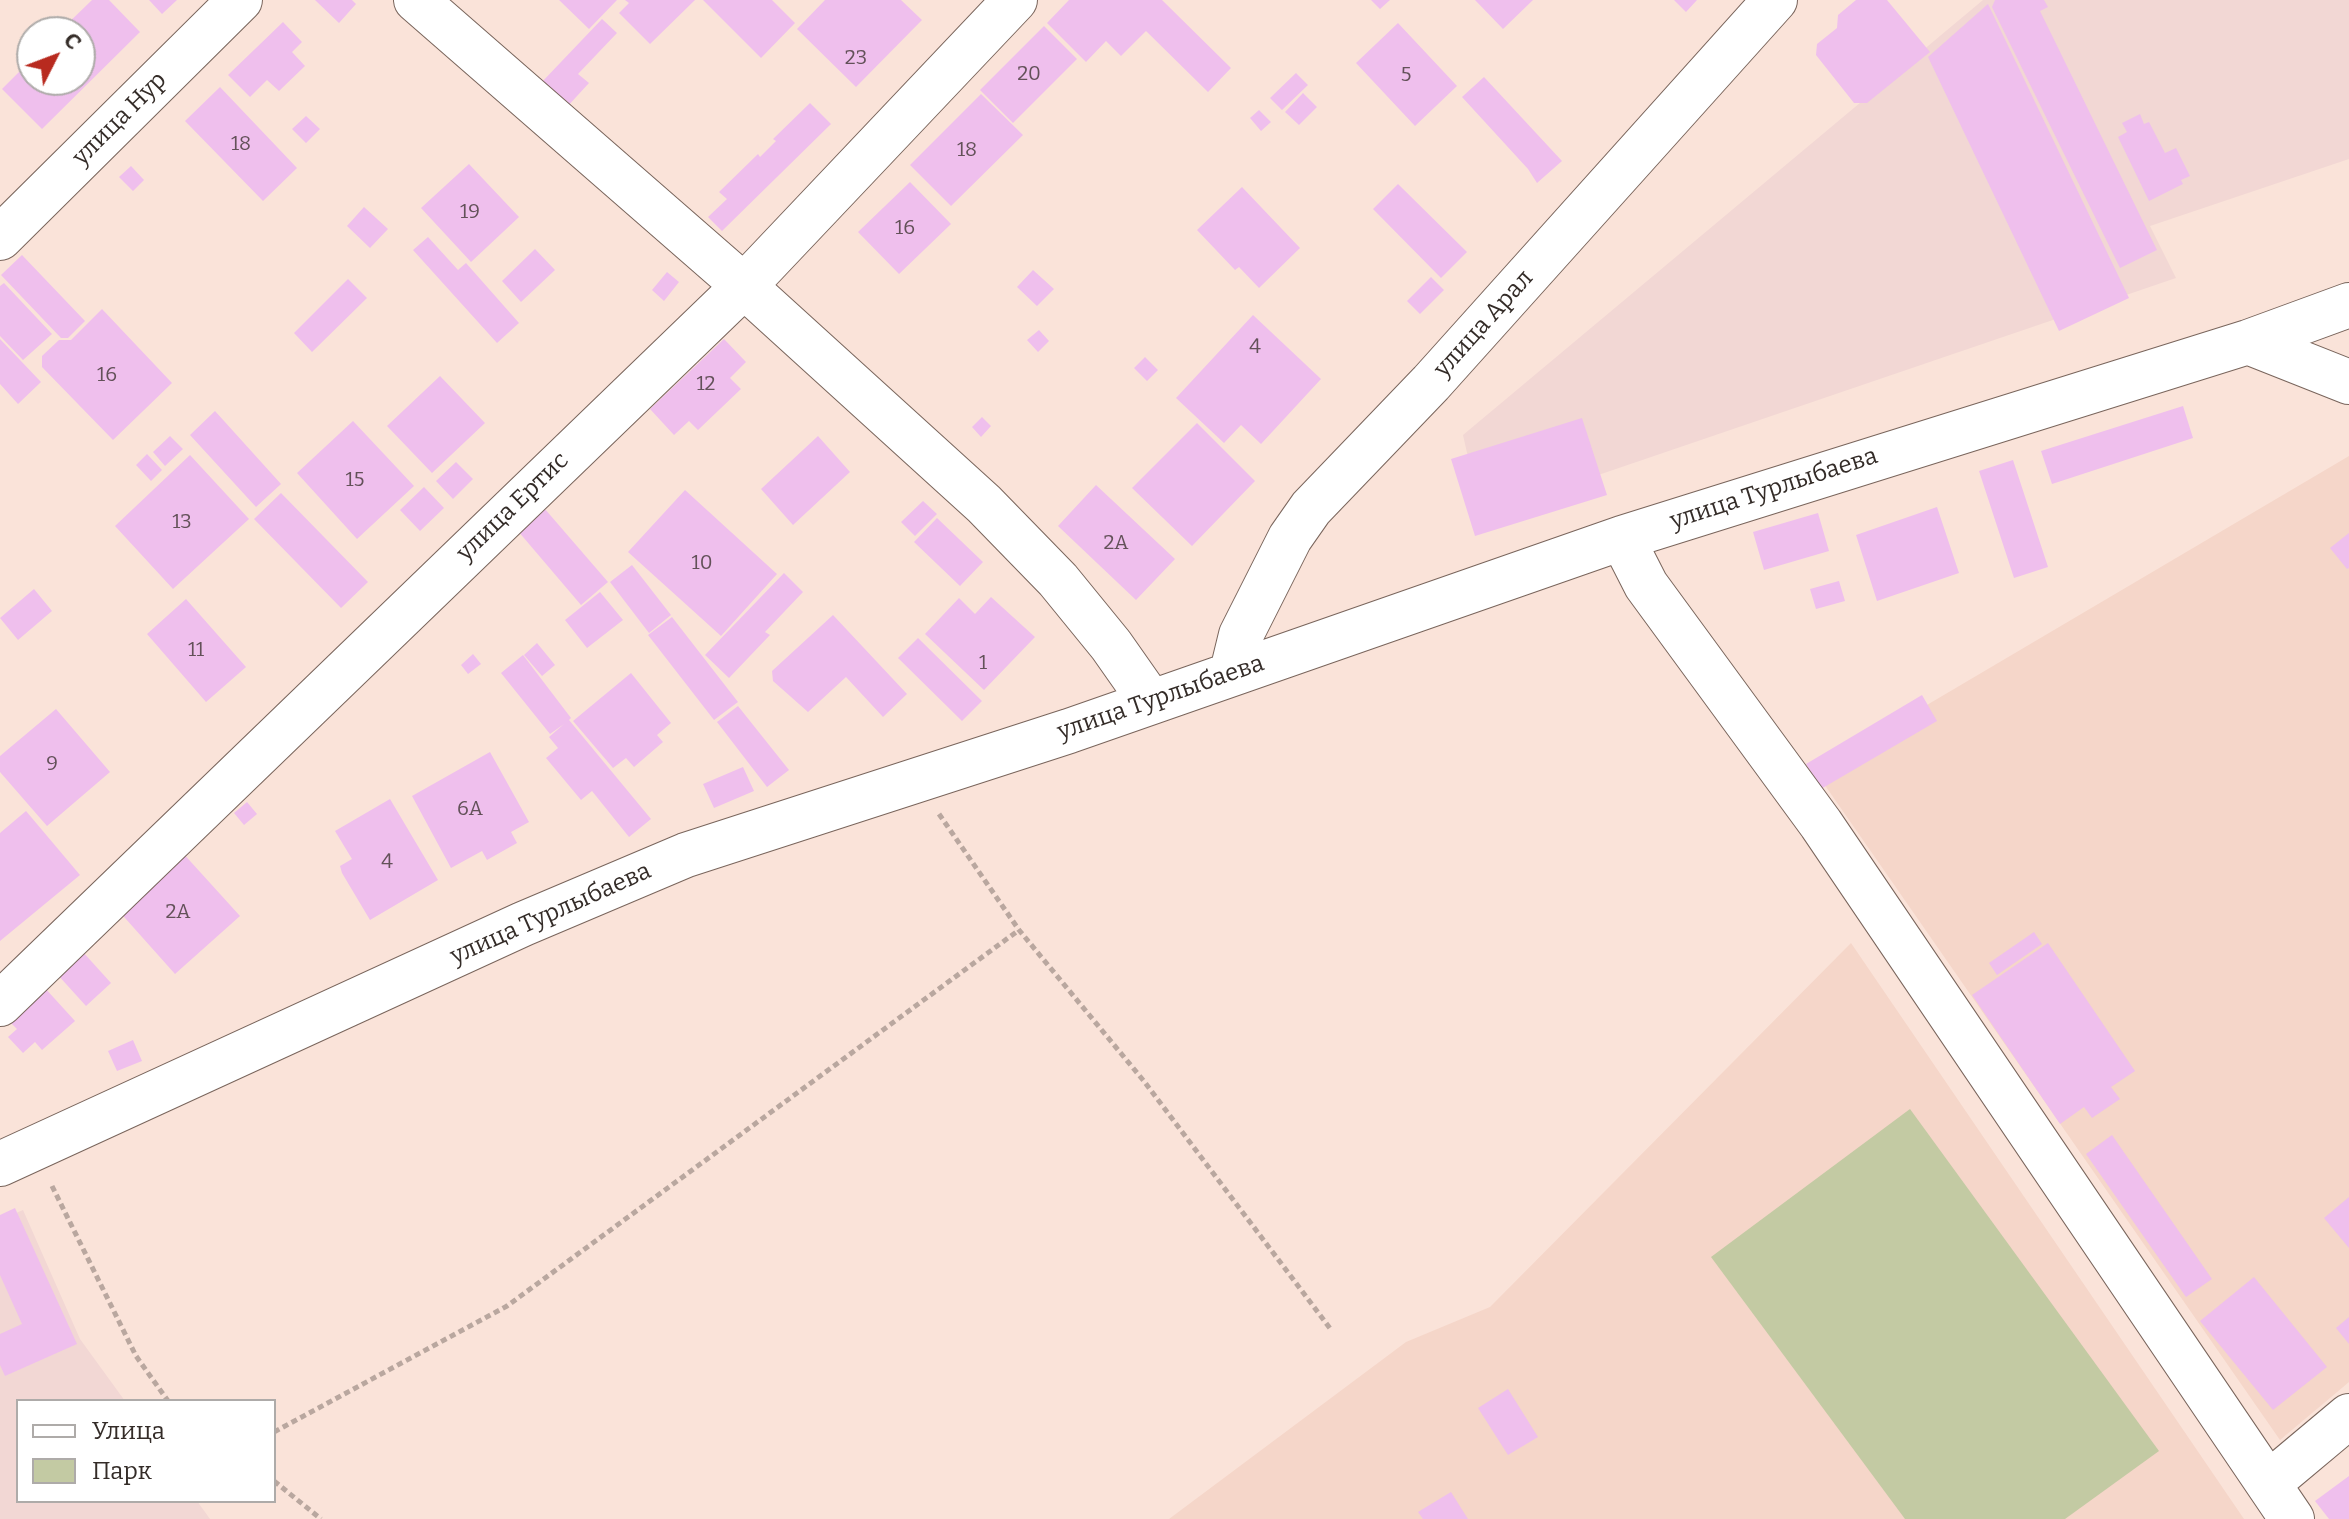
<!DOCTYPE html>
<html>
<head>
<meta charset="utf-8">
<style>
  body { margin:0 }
  #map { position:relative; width:2349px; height:1519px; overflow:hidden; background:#fae3d9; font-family:Bitter,serif }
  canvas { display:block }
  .legend { position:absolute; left:16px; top:1399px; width:260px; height:104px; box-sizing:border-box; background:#fff; border:2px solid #aeaba9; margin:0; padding:10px 14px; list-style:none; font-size:24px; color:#342c28 }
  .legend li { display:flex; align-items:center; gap:16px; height:40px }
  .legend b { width:40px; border:2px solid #aeaba9 }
  .north { position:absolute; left:16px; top:16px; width:80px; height:80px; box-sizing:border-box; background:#fff; border:2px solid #aeaba9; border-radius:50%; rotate:48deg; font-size:22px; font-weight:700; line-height:32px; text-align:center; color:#342c28 }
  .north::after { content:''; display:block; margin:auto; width:28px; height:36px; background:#b82a1f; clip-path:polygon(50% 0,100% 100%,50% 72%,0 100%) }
</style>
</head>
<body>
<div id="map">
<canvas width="2349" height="1519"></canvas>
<ul class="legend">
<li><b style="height:10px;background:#fff"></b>Улица</li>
<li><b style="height:22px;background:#c3caa3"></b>Парк</li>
</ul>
<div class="north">С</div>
</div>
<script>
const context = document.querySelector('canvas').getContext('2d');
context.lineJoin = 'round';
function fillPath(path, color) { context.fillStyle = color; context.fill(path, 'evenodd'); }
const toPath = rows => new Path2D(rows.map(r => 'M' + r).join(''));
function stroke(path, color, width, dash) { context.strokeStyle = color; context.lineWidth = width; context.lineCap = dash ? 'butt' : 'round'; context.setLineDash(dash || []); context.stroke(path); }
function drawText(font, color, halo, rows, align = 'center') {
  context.font = font + ' Bitter,serif'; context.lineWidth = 6; context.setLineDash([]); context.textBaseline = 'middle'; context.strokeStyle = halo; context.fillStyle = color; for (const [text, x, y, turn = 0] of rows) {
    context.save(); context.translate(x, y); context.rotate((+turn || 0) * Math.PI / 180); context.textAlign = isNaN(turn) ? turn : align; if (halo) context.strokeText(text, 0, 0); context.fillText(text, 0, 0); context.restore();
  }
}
fillPath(toPath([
  [1983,0,2349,0,2349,159,2150,226,2176,278,1481,515,1463,435],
  [23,1210,80,1339,125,1401,18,1401,18,1501,197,1501,210,1519,0,1519,0,1220]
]), '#f2d7d4');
fillPath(toPath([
  [2349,456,2349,1382,2280,1440,1815,771],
  [1851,943,2244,1519,1169,1519,1406,1342,1490,1307]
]), '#f5d6c9');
fillPath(toPath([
  [1910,1109,2159,1451,2065,1519,1905,1519,1711,1257]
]), '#c3caa3');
fillPath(toPath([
  [92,0,109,0,140,32,42,129,2,89,32,59,32,80,80,80,80,32,59,32],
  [149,0,177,0,162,14],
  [315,0,352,0,356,4,339,23],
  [559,0,617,0,589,29],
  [625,0,695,0,650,44,619,13,629,3],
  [703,0,772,0,795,23,761,58],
  [825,0,901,0,922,20,856,87,797,29],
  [1069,0,1162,0,1231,68,1208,92,1146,31,1121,56,1106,41,1086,62,1047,23],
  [1371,0,1390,0,1380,9],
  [1475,0,1533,0,1503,29],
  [1674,0,1697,0,1686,12],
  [1856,0,1887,0,1930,52,1867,103,1854,103,1816,55,1817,44,1837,28,1838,15],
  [1995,0,2044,0,2048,7,2040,11,2157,250,2120,268,1992,7],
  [1988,4,2129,298,2059,331,1928,57],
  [602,19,617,33,578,74,589,83,566,108,540,84],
  [283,22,302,42,292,52,305,66,279,91,267,80,250,97,228,75],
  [1398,23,1457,86,1415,126,1356,63],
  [1044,26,1077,59,1013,123,980,90],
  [1296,73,1308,85,1282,110,1270,98],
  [1484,77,1562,161,1537,183,1528,169,1462,97],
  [220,87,297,168,263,201,185,121],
  [1303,93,1317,107,1299,125,1285,112],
  [981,94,1023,135,951,206,910,165],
  [810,103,831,124,722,231,708,217,727,199,719,192,758,154,760,157,776,141,773,139],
  [1259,110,1271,122,1261,131,1250,118],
  [2140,114,2144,124,2149,122,2165,153,2176,148,2190,176,2181,180,2183,184,2149,201,2118,137,2127,132,2122,123],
  [306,116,320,129,306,143,292,129],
  [469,164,519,217,471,262,421,208],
  [131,166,144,180,133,191,119,177],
  [910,182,951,224,899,274,858,232],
  [1398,184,1467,252,1441,278,1373,209],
  [1242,187,1300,248,1259,288,1239,267,1235,270,1197,230],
  [364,207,388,229,370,248,347,226],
  [428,237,458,270,466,263,519,323,497,343,413,250],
  [535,249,555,270,521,302,502,281],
  [22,255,85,321,68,338,61,338,1,275],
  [1033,270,1054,289,1037,306,1017,287],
  [667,272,679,282,664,301,652,290],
  [1431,277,1444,290,1420,314,1407,301],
  [348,279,367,298,312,352,294,333],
  [4,283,52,334,23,360,0,336,0,286],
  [102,309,172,383,113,440,42,367,42,356,59,340,71,340],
  [1253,315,1321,379,1261,444,1241,425,1224,443,1176,398],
  [1039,330,1049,341,1038,352,1027,340],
  [0,339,41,382,18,404,0,384],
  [724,339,746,362,730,378,741,389,698,430,689,421,674,435,650,409],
  [1145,357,1158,370,1147,381,1134,368],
  [440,376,485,423,432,473,387,426],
  [2183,406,2193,438,2052,484,2041,451],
  [215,411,281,484,256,507,190,435],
  [982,417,991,426,981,437,972,427],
  [1582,418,1607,495,1475,536,1451,459],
  [353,421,414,486,357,539,297,473],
  [1197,423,1255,481,1192,546,1132,488],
  [170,436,183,449,165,466,153,452],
  [818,436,850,472,793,525,761,489],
  [147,454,162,470,151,481,136,465],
  [190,455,249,519,173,589,115,526],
  [2013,460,2048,567,2014,578,1979,471],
  [456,462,473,479,453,499,436,481],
  [1096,485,1175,559,1136,600,1058,526],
  [424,487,444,508,420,531,400,510],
  [685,490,777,574,721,636,628,552],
  [281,493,368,582,341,608,254,519],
  [538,501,608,582,581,605,512,524],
  [923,501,937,514,915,536,901,522],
  [1937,507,1959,573,1877,601,1856,535],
  [1818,513,1829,551,1764,570,1753,532],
  [937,518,983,562,960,586,914,542],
  [2349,533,2349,568,2347,569,2330,548],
  [632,565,671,615,649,633,610,582],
  [784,573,803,592,765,632,770,635,729,678,705,655],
  [1839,581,1845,601,1816,609,1810,589],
  [34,589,52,611,18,640,0,618],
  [600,592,623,620,587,648,565,620],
  [991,597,1035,637,984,690,925,634,959,598,975,614],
  [186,599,246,667,206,702,147,634],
  [833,615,907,694,883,717,846,677,808,712,773,681,772,671],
  [672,617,738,702,714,720,648,635],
  [918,638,982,701,962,721,898,658],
  [537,643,555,665,542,676,524,655],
  [473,654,481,664,468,674,461,665],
  [523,655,571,718,569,720,651,819,629,837,592,791,581,800,546,758,558,748,549,737,564,724,550,734,501,673],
  [631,673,671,723,657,735,663,742,634,767,626,758,613,768,573,721],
  [1922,695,1937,721,1821,789,1806,764],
  [738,706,789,770,767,787,717,722],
  [56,709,110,772,47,826,0,772,0,756],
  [490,752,529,822,511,832,517,843,487,860,482,851,451,868,412,796],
  [743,767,754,791,714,808,703,784],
  [390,799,438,880,370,920,342,873,340,866,352,859,335,831],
  [247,802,257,814,244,825,234,813],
  [26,811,80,875,0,941,0,833],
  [181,851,240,916,175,974,117,909],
  [2034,932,2042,944,1997,975,1989,963],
  [2048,943,2135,1071,2111,1087,2120,1099,2092,1118,2084,1107,2060,1124,1972,995],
  [82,951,111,983,86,1006,57,974],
  [44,987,75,1021,42,1050,35,1042,23,1053,8,1037,17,1029,8,1020],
  [133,1040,142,1061,117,1071,108,1051],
  [2112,1135,2212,1279,2186,1297,2086,1154],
  [2349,1197,2349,1248,2324,1218],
  [15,1208,77,1344,5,1376,0,1365,0,1334,22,1324,0,1275,0,1215],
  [2254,1277,2327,1367,2273,1410,2200,1321],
  [2349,1317,2349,1344,2336,1328],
  [1508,1389,1538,1437,1508,1455,1478,1408],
  [2349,1476,2349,1519,2329,1519,2315,1501],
  [1451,1492,1468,1519,1423,1519,1418,1512]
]), '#efbfed');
const minor = toPath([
  [416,0,744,286,984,504,1058,580,1111,645,1151,702],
  [0,238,240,0],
  [2248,342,2349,382],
  [1622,538,1646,585,1821,824,2292,1519],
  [1232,672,1241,635,1290,538,1311,508,1431,383,1775,0],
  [0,1004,744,286,1015,0],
  [0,1164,523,924,686,855,1069,731,1622,538,2248,342,2349,305],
  [2269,1483,2349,1416]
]);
stroke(minor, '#79655c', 46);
stroke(toPath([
  [939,814,1019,930,1143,1080,1332,1331],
  [52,1186,136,1356,168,1401],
  [274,1432,507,1306,1019,930],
  [274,1481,321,1519]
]), '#b9a79f', 5, [6, 4]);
stroke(minor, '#fff', 44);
drawText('20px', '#635159', null, [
  ["23",856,58],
  ["20",1029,74],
  ["5",1406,75],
  ["18",241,144],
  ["18",967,150],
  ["19",470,212],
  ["16",905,228],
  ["4",1255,347],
  ["16",107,375],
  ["12",706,384],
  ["15",355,480],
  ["13",182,522],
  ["2А",1116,543],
  ["10",702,563],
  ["11",196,650],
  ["1",983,663],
  ["9",52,764],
  ["6А",470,809],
  ["4",387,862],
  ["2А",178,912]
]);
drawText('24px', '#342c28', '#fff', [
  ["улица Нур",120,119,-45],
  ["улица Арал",1484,324,-48],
  ["улица Турлыбаева",1774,489,-18],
  ["улица Ертис",513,507,-44],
  ["улица Турлыбаева",1161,698,-19],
  ["улица Турлыбаева",551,914,-24]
]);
</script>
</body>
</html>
